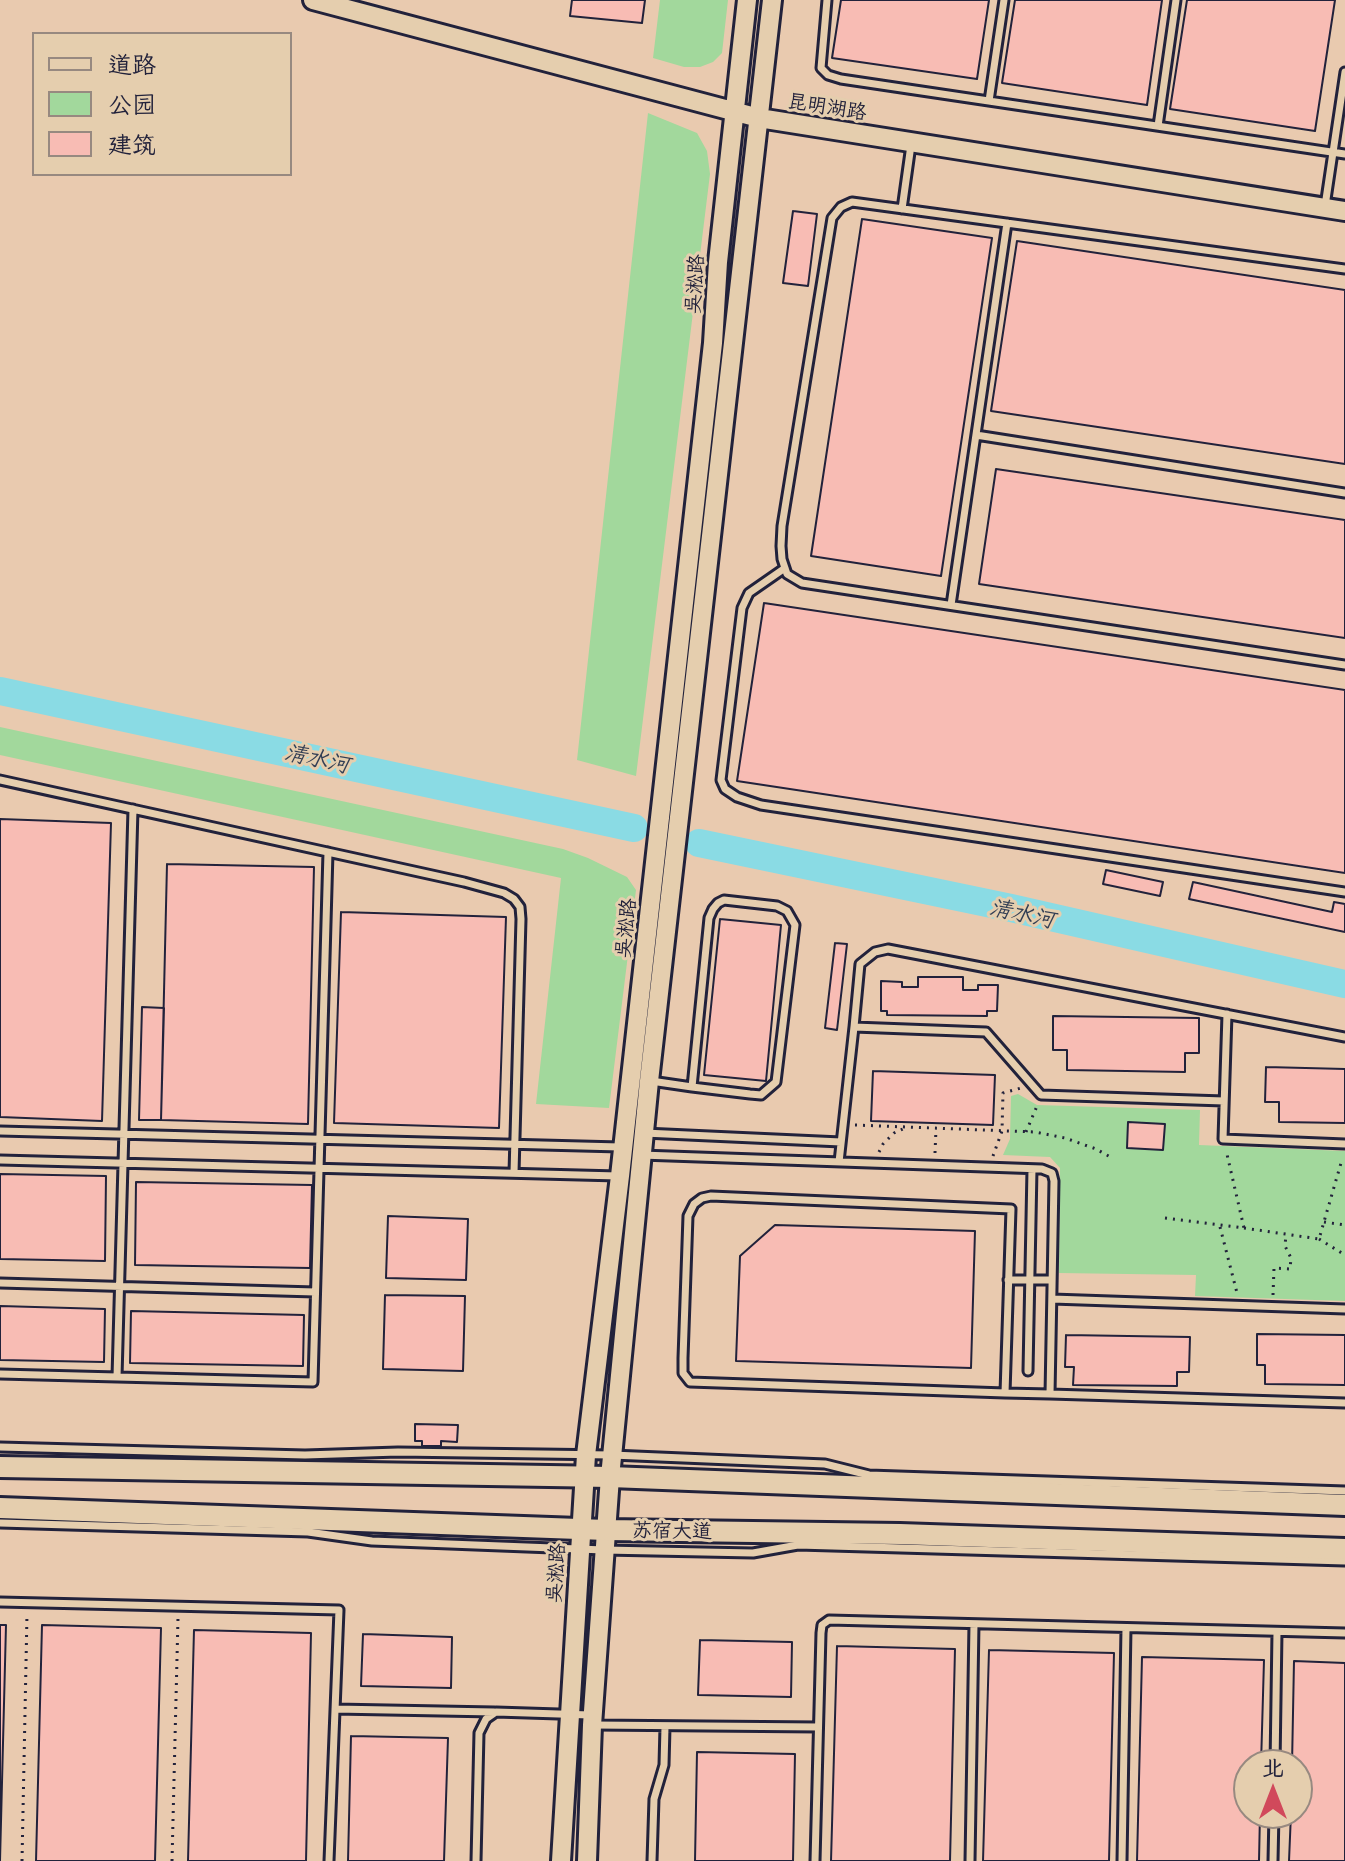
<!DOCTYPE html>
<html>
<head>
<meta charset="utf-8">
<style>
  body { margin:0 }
  #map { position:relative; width:1345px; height:1861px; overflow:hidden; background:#e9caaf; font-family:Mali,"LXGW WenKai TC",sans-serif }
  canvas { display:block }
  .legend { position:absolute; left:32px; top:32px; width:260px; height:144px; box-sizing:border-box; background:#e5ceae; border:2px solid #978980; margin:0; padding:10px 14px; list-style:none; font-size:24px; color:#22223b }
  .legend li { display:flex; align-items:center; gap:16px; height:40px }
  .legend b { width:40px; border:2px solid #978980 }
  .north { position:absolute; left:1233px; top:1749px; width:80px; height:80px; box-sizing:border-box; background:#e5ceae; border:2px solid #978980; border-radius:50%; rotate:0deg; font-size:22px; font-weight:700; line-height:32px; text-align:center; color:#22223b }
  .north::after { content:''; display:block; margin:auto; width:28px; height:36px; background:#d1495b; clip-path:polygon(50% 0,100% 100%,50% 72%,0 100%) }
</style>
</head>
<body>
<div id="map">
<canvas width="1345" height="1861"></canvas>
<ul class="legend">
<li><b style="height:10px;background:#e5ceae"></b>道路</li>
<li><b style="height:22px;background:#a2d89c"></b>公园</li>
<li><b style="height:22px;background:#f8bcb4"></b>建筑</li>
</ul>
<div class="north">北</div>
</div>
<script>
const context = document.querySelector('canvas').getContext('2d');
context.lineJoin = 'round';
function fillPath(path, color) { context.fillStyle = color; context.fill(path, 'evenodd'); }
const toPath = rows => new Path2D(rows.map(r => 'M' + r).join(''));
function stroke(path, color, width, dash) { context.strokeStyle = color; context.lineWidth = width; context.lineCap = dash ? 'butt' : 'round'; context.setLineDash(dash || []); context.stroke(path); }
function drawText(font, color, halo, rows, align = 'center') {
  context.font = font + ' Mali,"LXGW WenKai TC",sans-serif'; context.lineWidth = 6; context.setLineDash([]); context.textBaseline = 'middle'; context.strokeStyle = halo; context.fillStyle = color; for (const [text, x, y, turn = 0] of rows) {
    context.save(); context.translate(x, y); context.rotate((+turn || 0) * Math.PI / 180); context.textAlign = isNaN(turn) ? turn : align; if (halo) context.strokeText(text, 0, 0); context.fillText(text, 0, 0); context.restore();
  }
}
fillPath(toPath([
  [660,0,728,0,722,53,713,62,700,67,684,67,653,58],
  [648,113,697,133,707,151,710,174,636,776,577,760],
  [0,727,563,849,588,858,627,877,636,890,609,1108,536,1104,561,878,0,755],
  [1018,1094,1037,1105,1200,1110,1199,1145,1345,1151,1345,1301,1195,1296,1196,1275,1059,1273,1060,1168,1050,1157,1003,1155,1010,1139,1011,1096]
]), '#a2d89c');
stroke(toPath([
  [0,691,634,828],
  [699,843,1011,908,1345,984]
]), '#8adbe4', 28);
const building = toPath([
  [572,0,645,0,642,23,570,16,572,0],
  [841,0,989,0,977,79,832,58,841,0],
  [1015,0,1162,0,1147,105,1002,83,1015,0],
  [1187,0,1335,0,1315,131,1170,109,1187,0],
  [793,211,817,214,808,286,783,283,793,211],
  [862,219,992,238,941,576,811,556,862,219],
  [1017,241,1345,290,1345,464,991,411,1017,241],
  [996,469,1345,520,1345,638,979,584,996,469],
  [764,603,1345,690,1345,873,737,781,764,603],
  [0,819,111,823,102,1121,0,1117,0,819],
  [167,864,314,867,308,1124,161,1120,167,864],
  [1106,870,1163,882,1160,896,1103,884,1106,870],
  [1193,882,1332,912,1334,902,1345,904,1345,932,1189,899,1193,882],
  [341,912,506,917,499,1128,334,1123,341,912],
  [720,919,781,925,766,1081,704,1075,720,919],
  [835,943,847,944,837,1030,825,1028,835,943],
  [918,977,963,977,963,990,978,990,978,985,998,985,997,1011,987,1011,987,1016,887,1015,887,1011,881,1011,881,981,902,982,902,987,918,987,918,977],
  [142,1007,164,1008,161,1120,139,1120,142,1007],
  [1053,1016,1199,1018,1199,1053,1185,1053,1185,1072,1067,1070,1067,1050,1053,1050,1053,1016],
  [1266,1067,1345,1069,1345,1123,1279,1122,1279,1102,1265,1102,1266,1067],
  [873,1071,995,1075,993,1125,871,1121,873,1071],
  [1128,1122,1165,1124,1163,1150,1127,1148,1128,1122],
  [0,1174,106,1176,105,1261,0,1259,0,1174],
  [136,1182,312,1185,310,1268,135,1265,136,1182],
  [388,1216,468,1219,466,1280,386,1278,388,1216],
  [775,1225,975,1231,971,1368,736,1361,740,1256,775,1225],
  [385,1295,465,1296,463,1371,383,1369,385,1295],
  [0,1306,105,1309,104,1362,0,1360,0,1306],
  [131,1311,304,1315,303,1366,130,1363,131,1311],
  [1257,1334,1345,1335,1345,1385,1265,1384,1265,1365,1257,1365,1257,1334],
  [1066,1335,1190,1337,1189,1372,1177,1372,1177,1386,1073,1385,1074,1367,1065,1367,1066,1335],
  [415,1424,458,1425,457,1442,441,1441,441,1446,422,1446,422,1441,415,1441,415,1424],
  [0,1625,6,1625,0,1861,0,1625],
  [42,1625,161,1628,155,1861,36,1861,42,1625],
  [194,1630,311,1633,306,1861,188,1861,194,1630],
  [363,1634,452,1637,451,1688,361,1686,363,1634],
  [700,1640,792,1642,791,1697,698,1695,700,1640],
  [837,1646,955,1649,950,1861,831,1861,837,1646],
  [989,1650,1114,1653,1109,1861,983,1861,989,1650],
  [1142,1657,1264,1660,1261,1765,1249,1765,1249,1813,1260,1813,1259,1861,1137,1861,1142,1657],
  [1294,1661,1345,1663,1345,1861,1289,1861,1291,1813,1297,1813,1297,1765,1292,1765,1294,1661],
  [351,1736,448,1738,444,1861,348,1861,351,1736],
  [697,1752,795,1754,793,1861,695,1861,697,1752]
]);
fillPath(building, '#f8bcb4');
stroke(building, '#22223b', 2);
const lane = toPath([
  [827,0,821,68,828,75,841,79,1345,154],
  [989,101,1004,0],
  [1158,126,1176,0],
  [1325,206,1345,72],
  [902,209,911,145],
  [1345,269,852,202,841,207,832,218,782,526,781,546,782,559,787,574,802,583,1345,665],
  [976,435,1345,493],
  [785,568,749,593,742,608,721,780,725,789,737,797,761,805,1345,892],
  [951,605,1007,223],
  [0,780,464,882,504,893,514,899,520,907,521,919,514,1173],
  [1227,1014,1223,1139,1345,1144],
  [854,1027,860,964,875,952,888,949,1345,1037],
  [651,1081,692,1087,750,1094,761,1095,776,1082,795,925,787,911,777,906,724,900,718,903,713,909,709,918,692,1087],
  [0,1131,620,1147],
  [644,1133,841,1142],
  [641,1155,1042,1169,1052,1173,1054,1181,1050,1394],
  [0,1160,618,1176],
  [839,1162,854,1027,986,1032,1041,1095,1224,1101],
  [1008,1280,1052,1280],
  [0,1283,315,1292],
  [1052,1299,1345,1309],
  [1028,1371,1032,1169],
  [0,1374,313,1382,328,852],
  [117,1377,133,809],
  [1005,1393,1011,1209,711,1196,702,1198,694,1204,688,1216,683,1358,683,1373,690,1382,1005,1393,1050,1394,1345,1403],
  [0,1447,305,1455,398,1452,612,1455,825,1464,869,1475,1345,1491],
  [0,1523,308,1532,372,1541,604,1550,753,1553,798,1545,1345,1561],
  [0,1602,339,1610,329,1861],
  [335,1709,494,1712],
  [594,1725,818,1727],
  [1275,1765,1277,1632],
  [476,1861,479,1733,486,1719,496,1712,590,1715],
  [652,1861,654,1799,664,1765,665,1727],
  [815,1861,821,1633,822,1625,829,1620,1345,1633],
  [970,1861,974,1624],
  [1122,1861,1126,1628],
  [1273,1861,1274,1813]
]);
const secondary = toPath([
  [313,0,759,118,1345,211],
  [561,1861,586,1455,620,1176,713,343,718,262,747,0],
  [587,1861,592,1725,610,1477,649,1081,772,0]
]);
const primary = toPath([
  [0,1467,610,1477,1345,1505],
  [0,1508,606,1530,900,1534,1345,1549]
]);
stroke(lane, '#22223b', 13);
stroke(secondary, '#22223b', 24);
stroke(primary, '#22223b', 26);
stroke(toPath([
  [855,1125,1035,1132,1065,1138,1096,1149,1112,1158],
  [1026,1132,1037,1106],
  [879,1152,883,1144,894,1133,905,1128],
  [935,1153,936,1129],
  [993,1156,1002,1131,1003,1093,1021,1088],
  [1165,1218,1244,1228,1226,1150],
  [1324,1222,1345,1225],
  [1220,1227,1237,1293],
  [1244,1228,1319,1239,1341,1163,1345,1163],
  [1319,1239,1345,1255],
  [1273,1295,1274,1268,1290,1269,1291,1258,1285,1246,1286,1234],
  [22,1861,27,1614],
  [172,1861,178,1618]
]), '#22223b', 3, [2, 6]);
stroke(lane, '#e5ceae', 7);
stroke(secondary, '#e5ceae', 18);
stroke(primary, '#e5ceae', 20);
drawText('20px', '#22223b', '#e5ceae', [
  ["昆明湖路",827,107,9],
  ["吴淞路",695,284,-86],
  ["吴淞路",626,928,-84],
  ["苏宿大道",672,1531,1],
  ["吴淞路",556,1573,-86]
]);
drawText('italic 22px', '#323e54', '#e5ceae', [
  ["清水河",317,759,12],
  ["清水河",1022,914,12]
]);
</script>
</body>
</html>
